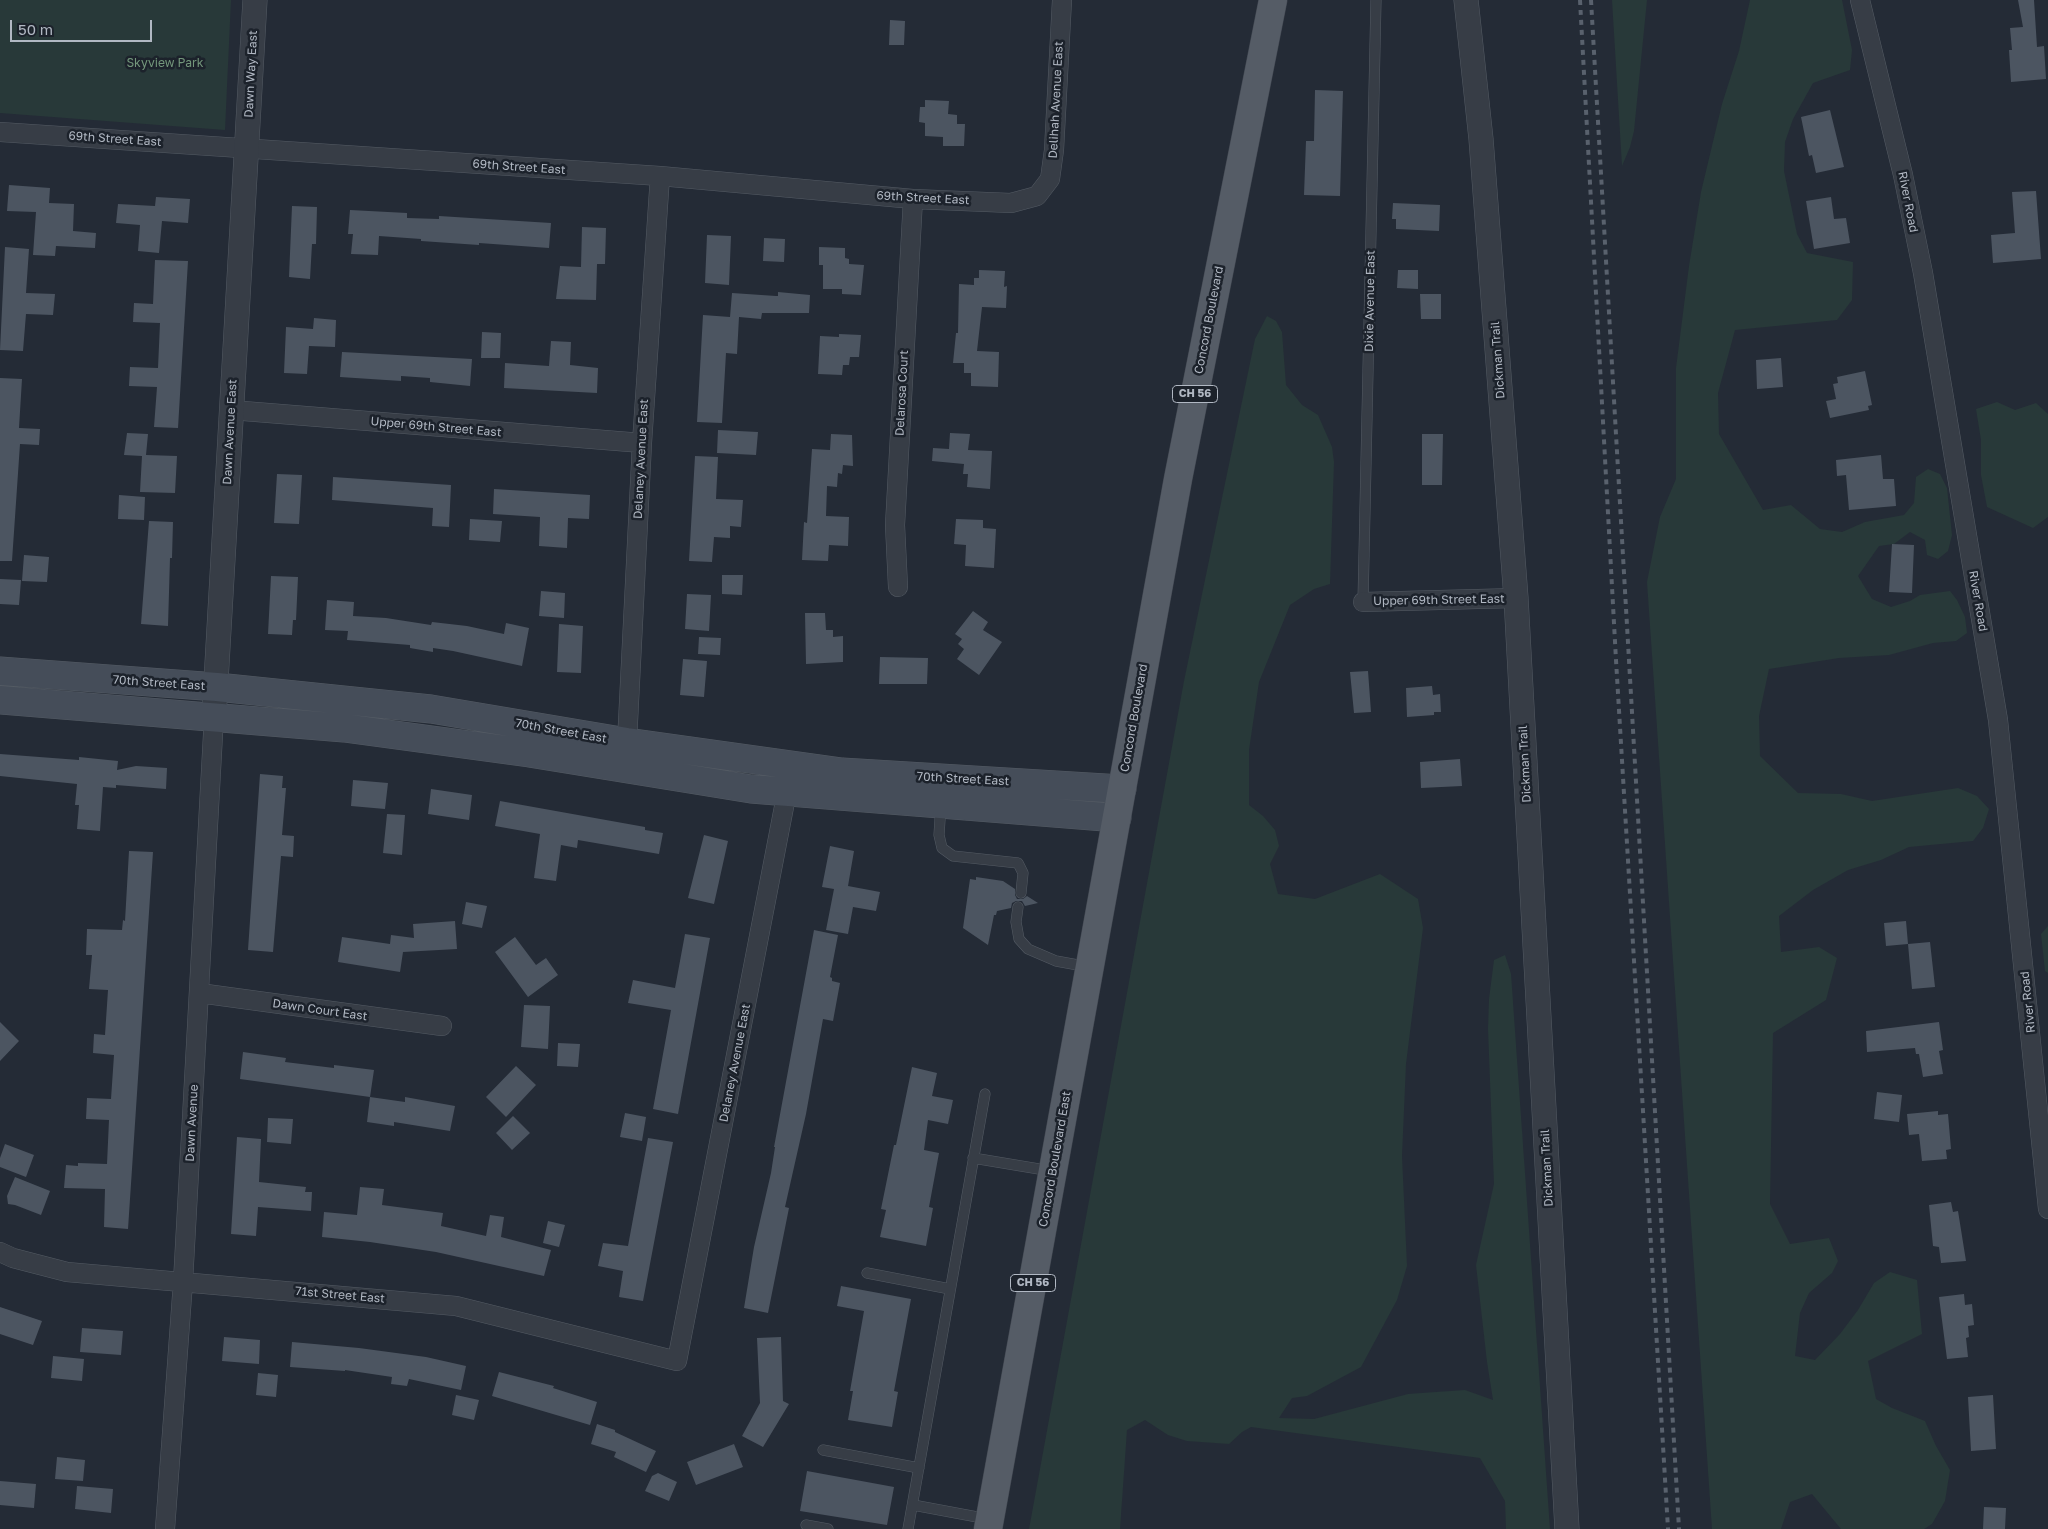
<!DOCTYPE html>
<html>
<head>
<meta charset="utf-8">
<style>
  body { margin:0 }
  #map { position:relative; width:2048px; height:1529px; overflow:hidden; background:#242b36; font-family:"Golos Text",sans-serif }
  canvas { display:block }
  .scale { position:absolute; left:10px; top:20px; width:142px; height:22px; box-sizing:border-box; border:2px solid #b1b8c3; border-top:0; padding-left:6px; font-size:15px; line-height:18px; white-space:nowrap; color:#b1b8c3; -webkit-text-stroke:4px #1c222b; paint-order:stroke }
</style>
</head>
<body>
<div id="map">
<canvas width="2048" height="1529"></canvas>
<div class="scale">50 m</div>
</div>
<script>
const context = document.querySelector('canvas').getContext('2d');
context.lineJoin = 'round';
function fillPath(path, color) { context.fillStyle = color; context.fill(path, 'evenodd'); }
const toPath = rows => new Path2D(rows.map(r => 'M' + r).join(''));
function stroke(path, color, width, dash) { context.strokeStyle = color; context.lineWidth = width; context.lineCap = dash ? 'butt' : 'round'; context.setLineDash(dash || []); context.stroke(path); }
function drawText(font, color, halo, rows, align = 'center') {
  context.font = font + ' "Golos Text",sans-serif'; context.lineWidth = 5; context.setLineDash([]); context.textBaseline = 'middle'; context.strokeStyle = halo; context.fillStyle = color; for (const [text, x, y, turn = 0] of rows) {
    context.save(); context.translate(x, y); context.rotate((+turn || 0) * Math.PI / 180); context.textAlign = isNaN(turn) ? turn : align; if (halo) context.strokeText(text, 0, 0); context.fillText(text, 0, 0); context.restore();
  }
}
fillPath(toPath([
  [0,0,231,0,225,130,0,113],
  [1612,0,1647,0,1634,131,1630,147,1622,166],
  [1750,0,1842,0,1852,50,1850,70,1813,83,1793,119,1785,142,1784,171,1797,234,1807,253,1853,262,1852,300,1837,320,1735,330,1718,393,1719,434,1763,510,1791,505,1820,529,1842,532,1865,522,1904,515,1914,503,1916,477,1928,469,1940,474,1947,488,1952,535,1948,551,1938,559,1927,555,1925,540,1910,532,1894,544,1879,546,1858,576,1872,599,1891,607,1910,601,1920,595,1950,591,1957,600,1965,617,1967,633,1956,641,1933,643,1889,655,1839,658,1769,669,1759,716,1760,756,1798,793,1841,794,1872,801,1958,788,1977,796,1989,809,1983,828,1973,841,1909,847,1881,860,1848,870,1813,890,1779,916,1781,952,1819,947,1837,958,1826,1000,1773,1033,1770,1204,1790,1244,1829,1238,1838,1261,1832,1273,1809,1293,1800,1313,1795,1356,1815,1360,1840,1334,1858,1310,1874,1283,1890,1272,1917,1280,1922,1334,1868,1361,1876,1399,1892,1408,1925,1421,1936,1446,1950,1470,1945,1501,1932,1524,1924,1529,1841,1529,1812,1494,1790,1502,1781,1529,1712,1529,1647,582,1660,517,1676,479,1676,368,1689,266,1701,192,1722,104,1739,51],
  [1267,316,1276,321,1282,332,1286,385,1302,405,1318,415,1332,447,1334,462,1330,584,1314,589,1290,605,1259,682,1249,750,1249,805,1263,816,1275,830,1279,846,1270,864,1278,894,1315,899,1380,874,1418,899,1423,928,1406,1064,1402,1156,1407,1266,1397,1300,1361,1367,1307,1396,1292,1398,1279,1418,1314,1419,1408,1394,1465,1390,1493,1400,1487,1362,1476,1265,1494,1184,1488,1029,1489,999,1494,960,1505,955,1511,974,1550,1529,1506,1529,1505,1501,1480,1458,1251,1427,1242,1432,1229,1444,1187,1441,1168,1435,1145,1420,1127,1430,1120,1529,1029,1529,1184,681,1255,339],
  [1997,402,2015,410,2036,403,2048,414,2048,517,2033,528,1987,507,1981,475,1981,440,1976,409],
  [2048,926,2048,973,2045,971,2041,934]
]), '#283939');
fillPath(toPath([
  [2018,0,2034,0,2037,47,2044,46,2046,79,2011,82,2009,50,2012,50,2010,28,2023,27],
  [890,20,905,21,904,45,889,45],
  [1315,90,1343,91,1340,196,1304,195,1306,141,1314,141],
  [925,100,949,101,948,114,957,115,957,124,965,124,964,146,943,146,943,137,925,136,925,123,919,122,920,107,925,107],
  [1830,110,1844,167,1816,173,1812,155,1809,156,1801,117],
  [9,185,50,188,49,203,74,204,73,231,96,233,95,248,56,246,55,256,33,255,36,212,7,211],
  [2036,191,2041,259,1993,263,1991,235,2015,233,2012,192],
  [156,197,190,199,188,223,162,221,159,253,138,251,140,225,116,223,118,204,155,206],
  [1831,197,1834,219,1846,218,1850,243,1814,249,1806,201],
  [1393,203,1440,205,1439,231,1396,229,1396,219,1392,219],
  [292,206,317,207,316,244,312,244,310,279,289,277],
  [350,210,407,213,407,218,439,219,439,216,551,223,549,248,479,243,479,245,421,241,421,239,379,236,378,255,351,254,353,234,348,234],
  [582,227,606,228,605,264,597,264,596,300,556,299,560,266,581,267],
  [707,235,731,236,729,285,705,283],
  [764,238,785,239,784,262,763,261],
  [5,247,29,249,26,293,55,294,53,315,26,314,23,351,0,350],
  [819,247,845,248,845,258,849,259,849,264,864,265,861,295,842,294,842,289,823,289,823,265,819,265],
  [155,260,188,261,178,428,154,427,157,387,129,386,130,367,158,368,160,323,133,322,134,303,153,304],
  [979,270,1005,271,1004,287,1007,286,1006,308,982,307,977,351,999,352,998,387,971,386,971,373,964,373,964,363,953,363,956,333,958,333,959,284,974,285,974,278,979,278],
  [1398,270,1418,270,1418,289,1397,288],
  [778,292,810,295,809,313,762,313,761,319,739,317,737,354,726,353,722,423,697,422,703,315,730,317,732,293,776,296,778,296],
  [1420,294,1441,294,1441,319,1421,319],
  [314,318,336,320,335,347,309,346,307,374,284,373,286,327,313,329],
  [482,332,501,333,500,358,481,358],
  [839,334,861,335,859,357,850,357,849,365,843,365,842,375,818,374,820,336,839,337],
  [551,341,571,342,570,365,598,368,597,393,504,388,505,363,549,366],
  [342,352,472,359,470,386,430,382,430,378,401,376,401,381,340,377],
  [1781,358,1783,387,1757,389,1756,360],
  [1865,371,1872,405,1868,406,1869,410,1830,418,1826,401,1836,399,1833,384,1838,383,1837,377],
  [0,378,22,379,19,428,40,429,39,445,20,444,12,561,0,561],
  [718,430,758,432,756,455,717,453],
  [127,433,148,434,146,455,177,456,175,493,140,492,142,456,124,455],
  [950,433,970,434,968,450,992,451,990,489,967,487,968,474,963,474,964,464,932,461,933,448,949,449],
  [831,434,852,435,853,466,843,465,842,474,838,473,837,487,827,486,826,516,849,517,848,546,829,545,828,561,802,560,804,522,807,523,812,449,830,450],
  [1422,434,1443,434,1442,485,1422,485],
  [1881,455,1883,479,1894,479,1896,506,1849,510,1846,475,1837,476,1836,460],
  [695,456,718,457,716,499,743,500,741,527,730,526,730,538,714,537,712,562,689,561],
  [277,474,302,475,299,524,274,523],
  [333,477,451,485,449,527,432,526,433,508,332,500],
  [494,489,590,495,589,519,568,518,567,548,539,546,540,517,493,514],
  [119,495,145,497,144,520,118,519],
  [470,519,502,521,500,542,469,540],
  [956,519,983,520,983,528,996,529,994,568,965,566,966,545,954,544],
  [149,521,173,522,172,558,170,558,168,626,141,624],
  [1892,544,1914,545,1912,593,1889,592],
  [24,555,49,557,47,582,22,581],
  [722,575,743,575,742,595,722,594],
  [271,576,298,577,296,620,293,620,292,635,268,634],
  [0,579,21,580,19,605,0,604],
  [541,591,565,593,564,618,539,616],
  [687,594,711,595,709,631,685,629],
  [327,600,354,602,353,616,386,618,431,625,432,622,467,626,504,634,506,623,529,628,522,666,453,651,433,648,433,652,410,648,410,645,347,640,348,631,325,630],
  [973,611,988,622,983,630,1002,642,979,675,957,659,964,649,958,644,962,639,955,634],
  [805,613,825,613,826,630,833,630,833,637,843,636,843,662,806,664],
  [559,624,583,626,581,673,557,672],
  [699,637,721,638,720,655,698,654],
  [880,657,928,658,927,684,879,684],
  [683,659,707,661,704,697,680,695],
  [1368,671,1371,712,1354,713,1350,672],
  [1432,686,1433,695,1440,694,1441,712,1434,712,1434,715,1407,717,1406,688],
  [0,754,79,760,79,757,118,761,117,770,136,766,167,768,166,789,116,785,116,788,103,787,100,831,77,829,79,805,75,805,77,784,0,776],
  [1460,759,1462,786,1421,788,1420,762],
  [260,774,283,776,282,788,286,788,282,835,294,836,293,857,281,856,273,952,248,950],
  [353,780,388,783,385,809,351,806],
  [431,789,472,795,469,820,428,814],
  [500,801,645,827,645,830,663,833,659,854,578,840,577,848,561,845,556,881,534,878,540,834,495,826],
  [387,814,405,815,402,855,383,853],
  [704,835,728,841,714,904,688,898],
  [830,846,854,851,848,886,880,892,876,911,853,907,848,934,826,930,834,889,822,887],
  [129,851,153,852,128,1229,104,1227,105,1189,64,1188,66,1165,78,1166,78,1163,107,1164,109,1120,86,1119,87,1098,111,1099,114,1055,93,1053,94,1034,105,1035,108,990,89,989,92,955,86,955,87,929,122,930,123,920,125,921],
  [976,877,1003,881,1015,889,1015,895,1017,899,1023,899,1027,896,1038,903,1025,906,1022,901,1016,901,1012,903,1011,908,997,911,996,915,994,915,988,945,963,928,970,879,976,880],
  [466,902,487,906,482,928,462,924],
  [455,921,457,949,403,952,400,972,338,962,342,937,390,944,391,935,414,938,413,924],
  [1906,921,1908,944,1886,946,1884,923],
  [814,930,838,935,830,977,832,978,832,981,840,983,833,1021,823,1019,806,1114,785,1207,789,1208,768,1313,744,1308,754,1247,771,1173,775,1147,774,1147],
  [685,934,710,938,678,1114,653,1109,671,1010,628,1003,633,980,675,988],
  [515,937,536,965,546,958,558,975,528,997,495,952],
  [1930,942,1935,987,1912,989,1908,944],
  [524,1005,550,1006,548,1049,521,1047],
  [0,1022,19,1041,0,1061],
  [1939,1022,1943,1050,1939,1051,1943,1074,1923,1077,1919,1054,1916,1054,1915,1048,1867,1052,1866,1031],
  [558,1043,580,1044,578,1067,557,1066],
  [243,1052,286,1058,285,1062,334,1068,334,1065,374,1070,370,1097,240,1079],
  [516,1066,536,1085,506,1117,486,1097],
  [912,1067,937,1073,932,1096,953,1100,948,1124,928,1120,924,1150,939,1153,929,1207,933,1208,926,1246,880,1237,886,1210,881,1209,894,1145,896,1145],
  [1877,1092,1902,1095,1899,1122,1874,1119],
  [370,1097,405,1102,405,1097,455,1106,450,1131,394,1122,394,1126,367,1122],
  [1938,1111,1938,1115,1948,1114,1951,1149,1946,1150,1947,1159,1922,1161,1919,1134,1909,1135,1907,1114],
  [625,1113,646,1117,642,1141,620,1137],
  [513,1116,530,1133,512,1150,496,1133],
  [268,1118,293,1119,291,1144,267,1142],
  [237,1137,261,1139,259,1182,306,1187,305,1192,312,1192,311,1211,258,1207,256,1236,231,1234],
  [648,1138,673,1142,643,1301,619,1297,623,1271,598,1266,603,1243,628,1246],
  [5,1144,34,1155,26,1177,0,1167,0,1158],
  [15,1177,50,1191,41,1215,15,1205,8,1204,7,1196],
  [360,1187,384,1189,382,1205,443,1213,441,1226,486,1236,490,1215,504,1217,501,1237,551,1250,544,1276,436,1252,370,1242,322,1237,324,1212,357,1215],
  [1951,1202,1953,1212,1958,1211,1966,1261,1941,1263,1939,1247,1933,1246,1929,1205],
  [548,1221,565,1225,559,1247,543,1243],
  [841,1286,911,1299,894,1391,898,1392,892,1427,848,1420,853,1391,850,1391,864,1311,837,1306],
  [1964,1294,1965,1305,1972,1304,1974,1325,1968,1326,1969,1337,1966,1338,1968,1357,1947,1359,1939,1297],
  [0,1307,42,1321,33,1345,0,1334],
  [82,1328,123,1331,121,1355,80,1352],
  [224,1337,260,1340,259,1364,222,1361],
  [781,1337,783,1401,789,1404,763,1447,742,1436,760,1403,757,1338],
  [292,1342,359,1348,426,1357,466,1366,461,1390,409,1379,407,1386,391,1384,392,1377,345,1370,345,1371,290,1367],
  [53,1356,84,1359,82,1381,51,1378],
  [499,1372,554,1386,553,1388,597,1402,590,1425,492,1396],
  [258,1373,278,1375,276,1397,256,1395],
  [456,1395,479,1400,474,1420,452,1415],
  [1993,1395,1996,1449,1971,1451,1968,1397],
  [597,1424,615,1430,615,1432,656,1451,646,1472,614,1457,616,1452,591,1444],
  [734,1444,743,1467,696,1485,687,1462],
  [57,1457,85,1460,83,1481,55,1479],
  [807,1471,894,1487,887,1525,800,1511],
  [658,1473,677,1482,669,1501,645,1491,652,1476],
  [0,1481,36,1484,34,1508,0,1505],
  [77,1486,113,1489,111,1513,75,1509],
  [1984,1507,2006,1508,2005,1529,1983,1529]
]), '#4c5561');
const service = toPath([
  [1363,602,1376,0],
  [941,804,939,835,942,848,953,856,1018,863,1023,873,1021,893],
  [1018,907,1016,922,1019,939,1028,949,1056,961,1089,967],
  [973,1158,1051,1171],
  [867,1273,950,1289],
  [823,1450,919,1468],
  [913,1505,988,1519],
  [806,1525,828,1529],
  [908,1529,985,1094]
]);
const minor = toPath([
  [1860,0,1903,175,1923,273,1998,720,2048,1209],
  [0,132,660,176,913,199,1011,203,1037,196,1050,179,1054,150,1062,0],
  [231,410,642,443],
  [898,587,895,525,913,199],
  [1363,602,1516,598],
  [627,742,642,443,660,176],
  [199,993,442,1026],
  [0,1252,13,1258,67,1272,456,1306,677,1361,789,781],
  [165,1529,183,1282,214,716]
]);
const tertiary = toPath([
  [1466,0,1481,139,1516,598,1567,1529],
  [214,716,255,0]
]);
const secondary = toPath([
  [0,671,217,687,431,709,627,742,842,772,1122,789],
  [0,700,344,728,529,753,751,789,1117,818]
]);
const primary = toPath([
  [988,1529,1178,479,1273,0]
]);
stroke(service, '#545b64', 11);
stroke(minor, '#545b64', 20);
stroke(tertiary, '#545b64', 25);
stroke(secondary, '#545b64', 29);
stroke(primary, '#404650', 29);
stroke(service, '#373d46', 10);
stroke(minor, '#373d46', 19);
stroke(tertiary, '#373d46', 24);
stroke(secondary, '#454d59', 28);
stroke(primary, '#555c66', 28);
stroke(toPath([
  [1580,0,1616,660,1668,1529],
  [1591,0,1679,1529]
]), '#59616d', 4, [5, 5]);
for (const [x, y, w] of [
  [1195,394,45],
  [1033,1283,45]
]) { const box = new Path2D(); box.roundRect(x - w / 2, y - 8.5, w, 17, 4); context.fillStyle = '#1c222b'; context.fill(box); stroke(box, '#b1b8c3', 1); }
drawText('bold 11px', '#b1b8c3', null, [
  ["CH 56",1195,394],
  ["CH 56",1033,1283]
]);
drawText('12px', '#73967b', '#1c222b', [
  ["Skyview Park",165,63]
]);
drawText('12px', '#b1b8c3', '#1c222b', [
  ["Dawn Way East",251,74,-87],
  ["Delihah Avenue East",1056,100,-87],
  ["69th Street East",115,139,4],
  ["69th Street East",519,167,4],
  ["69th Street East",923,198,3],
  ["River Road",1908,202,79],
  ["Dixie Avenue East",1370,301,-89],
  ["Concord Boulevard",1209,320,-79],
  ["Dickman Trail",1498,360,-94],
  ["Delarosa Court",902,393,-87],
  ["Upper 69th Street East",436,427,5],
  ["Dawn Avenue East",230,432,-87],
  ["Delaney Avenue East",641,459,-87],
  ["Upper 69th Street East",1439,600,-1],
  ["River Road",1978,601,80],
  ["70th Street East",159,683,4],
  ["Concord Boulevard",1134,718,-80],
  ["70th Street East",561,731,10],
  ["Dickman Trail",1525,764,-93],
  ["70th Street East",963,779,3],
  ["River Road",2028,1002,-96],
  ["Dawn Court East",320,1010,8],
  ["Delaney Avenue East",735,1063,-79],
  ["Dawn Avenue",192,1123,-87],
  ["Concord Boulevard East",1055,1159,-80],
  ["Dickman Trail",1547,1168,-93],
  ["71st Street East",340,1295,5]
]);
</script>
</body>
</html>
